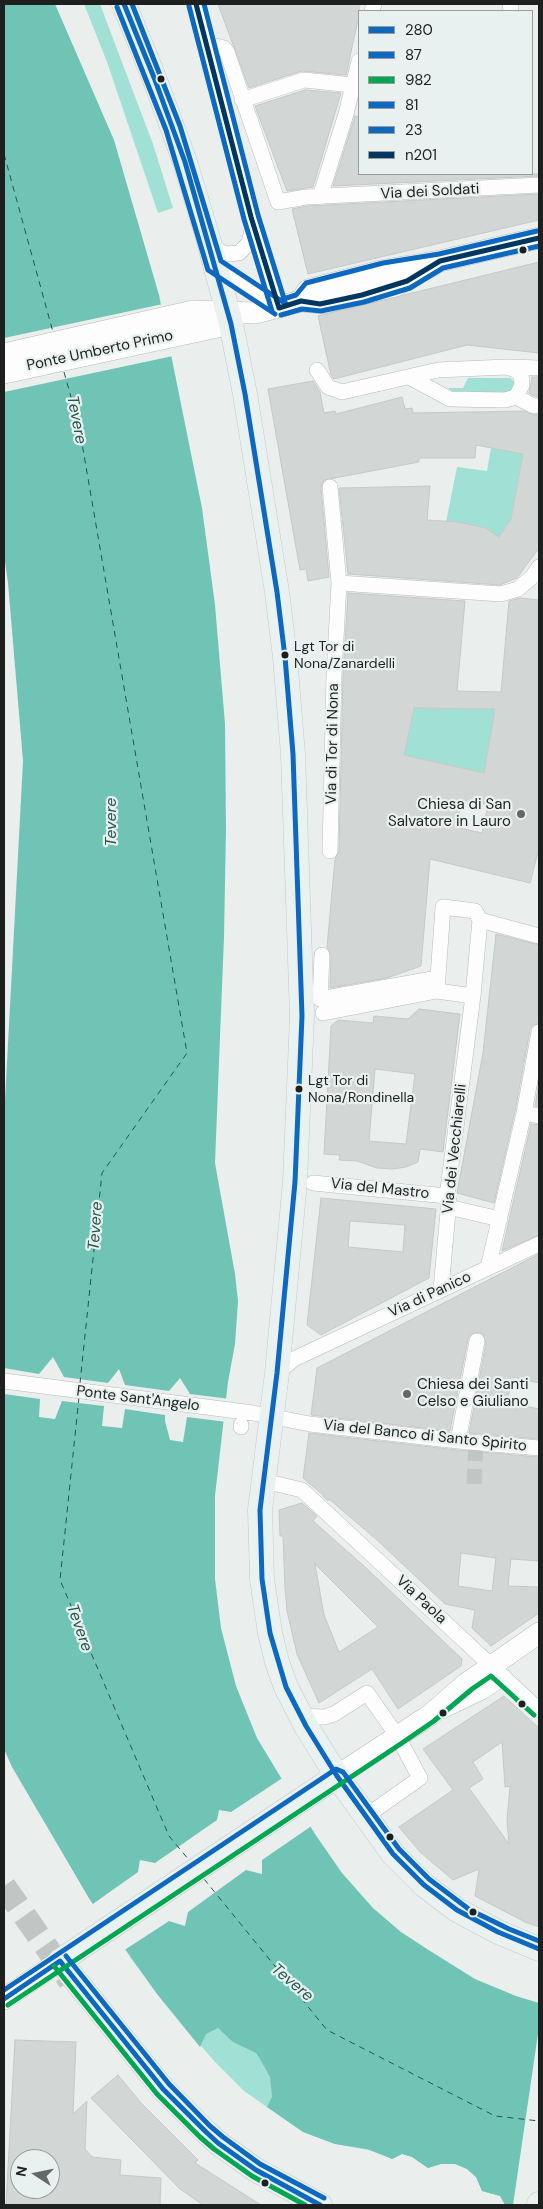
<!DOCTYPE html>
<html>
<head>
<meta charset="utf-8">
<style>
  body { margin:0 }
  #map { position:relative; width:543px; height:2209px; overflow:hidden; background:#eaefee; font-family:"DM Sans",sans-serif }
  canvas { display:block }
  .frame { position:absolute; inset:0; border:5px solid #1d201f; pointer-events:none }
  .legend { position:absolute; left:358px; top:10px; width:175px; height:165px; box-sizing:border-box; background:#e8f1ef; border:1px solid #979d9c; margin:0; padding:6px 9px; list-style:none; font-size:15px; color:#1d201f }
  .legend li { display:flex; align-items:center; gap:10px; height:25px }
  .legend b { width:25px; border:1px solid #979d9c }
  .north { position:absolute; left:10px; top:2149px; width:50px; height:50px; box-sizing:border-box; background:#e8f1ef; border:1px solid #979d9c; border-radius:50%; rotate:281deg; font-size:14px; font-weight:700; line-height:20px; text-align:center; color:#1d201f }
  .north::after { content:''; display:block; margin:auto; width:18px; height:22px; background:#656867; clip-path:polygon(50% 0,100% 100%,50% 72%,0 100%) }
</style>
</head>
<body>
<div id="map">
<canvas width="543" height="2209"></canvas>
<div class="frame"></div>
<ul class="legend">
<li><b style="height:6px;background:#0c69bf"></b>280</li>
<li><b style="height:6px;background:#0c69bf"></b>87</li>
<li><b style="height:6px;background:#00a651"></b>982</li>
<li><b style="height:6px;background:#0c69bf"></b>81</li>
<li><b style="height:6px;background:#0c69bf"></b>23</li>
<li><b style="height:6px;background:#00365f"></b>n201</li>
</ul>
<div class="north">N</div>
</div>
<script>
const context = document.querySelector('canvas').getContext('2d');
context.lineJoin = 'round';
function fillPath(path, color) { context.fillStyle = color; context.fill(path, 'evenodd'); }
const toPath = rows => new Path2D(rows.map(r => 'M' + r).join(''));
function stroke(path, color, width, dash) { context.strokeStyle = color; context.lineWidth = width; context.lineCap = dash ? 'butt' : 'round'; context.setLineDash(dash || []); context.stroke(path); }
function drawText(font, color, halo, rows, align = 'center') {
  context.font = font + ' "DM Sans",sans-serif'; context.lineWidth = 4.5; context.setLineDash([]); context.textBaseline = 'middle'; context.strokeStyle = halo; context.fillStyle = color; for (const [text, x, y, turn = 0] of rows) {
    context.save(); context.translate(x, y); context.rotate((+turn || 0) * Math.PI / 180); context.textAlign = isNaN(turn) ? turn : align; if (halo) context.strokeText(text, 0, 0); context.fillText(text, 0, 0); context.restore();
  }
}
fillPath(toPath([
  [84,4,100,4,153,144,173,208,158,213,107,62],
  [468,378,510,378,516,383,512,393,449,395,449,388,463,388],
  [491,448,523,454,511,519,499,537,446,522,457,467,487,471],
  [414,708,495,709,484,773,404,755],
  [129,1956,143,1961,486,2166,505,2205,500,2196,482,2191,476,2177,467,2169,455,2164,441,2164,428,2168,412,2157,402,2154,392,2159,379,2152,335,2144,303,2132,244,2091,215,2062,182,2024]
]), '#a1e1d5');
fillPath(toPath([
  [4,4,55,4,114,140,159,295,202,508,215,605,225,724,226,829,224,937,215,1163,235,1274,238,1301,235,1344,228,1382,215,1496,215,1579,221,1628,236,1686,257,1738,315,1834,342,1873,373,1908,401,1932,427,1949,475,1979,516,1996,539,2003,539,2205,505,2205,500,2196,482,2191,476,2177,467,2169,455,2164,441,2164,428,2168,412,2157,402,2154,392,2159,367,2149,335,2144,303,2132,267,2107,272,2097,271,2086,270,2077,260,2059,256,2053,233,2042,218,2028,206,2034,200,2047,157,1994,90,1900,12,1767,4,1749,4,1119,23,761,8,583,4,555]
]), '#70c4b6');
fillPath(toPath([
  [163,304,173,356,4,392,4,338],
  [53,1357,64,1377,108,1383,119,1369,125,1385,169,1391,180,1378,190,1394,230,1399,227,1422,187,1417,183,1442,170,1440,165,1421,165,1415,125,1409,122,1428,102,1426,104,1406,62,1401,55,1419,39,1417,40,1399,4,1394,4,1368,39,1374],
  [284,1777,313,1825,262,1860,262,1874,246,1870,188,1912,185,1926,169,1921,123,1951,90,1906,138,1872,140,1860,155,1863,217,1820,219,1810,231,1812],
  [539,2027,539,2205,513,2205]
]), '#eaefee');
stroke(toPath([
  [4,154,53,332],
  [64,372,79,426,187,1053,102,1173,80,1383],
  [79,1397,60,1580,169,1836,189,1860],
  [204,1879,327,2030,495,2116,539,2121]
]), '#25564d', 1, [6, 5]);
const building = toPath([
  [218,4,359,4,359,20,358,20,346,75,302,71,249,88,218,4],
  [305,90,341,93,313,187,287,191,255,106,305,90],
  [355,116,359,117,359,174,539,174,539,176,333,186,355,116],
  [539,194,539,220,308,274,292,209,307,206,539,194],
  [539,262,539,353,467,345,334,379,331,375,318,316,539,262],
  [532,377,539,377,539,398,529,393,532,377],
  [313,381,320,392,324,413,335,411,336,414,402,397,405,409,412,408,413,413,524,411,534,415,539,414,539,548,517,578,500,585,348,574,339,488,430,486,427,520,458,522,486,528,499,537,511,519,523,454,476,445,475,458,419,458,419,462,324,480,321,488,329,577,308,581,306,569,300,570,268,389,313,381],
  [348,593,465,601,457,691,501,692,509,601,520,598,539,600,539,848,530,883,430,859,421,966,387,978,330,988,331,955,327,947,335,859,339,851,343,676,348,593],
  [414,708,495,709,484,773,404,755,414,708],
  [462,800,488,805,482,833,456,827,462,800],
  [496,934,539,945,539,1023,532,1026,530,1030,515,1111,494,1203,457,1193,483,1053,496,934],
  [419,1009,460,1014,443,1152,420,1149,418,1162,406,1167,393,1169,377,1168,357,1161,339,1160,340,1155,324,1154,331,1026,338,1020,373,1023,374,1016,408,1019,419,1009],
  [375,1069,415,1074,406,1144,369,1141,375,1069],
  [539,1082,539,1106,535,1106,539,1082],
  [531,1124,539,1125,539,1235,502,1251,531,1124],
  [321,1198,436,1209,429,1278,321,1335,307,1325,321,1198],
  [350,1221,405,1225,403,1252,348,1247,350,1221],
  [539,1254,539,1383,513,1377,507,1402,539,1409,539,1439,469,1433,486,1343,483,1334,478,1332,470,1335,468,1339,450,1431,311,1415,317,1368,539,1254],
  [309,1433,457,1450,539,1457,539,1561,511,1559,508,1586,539,1587,539,1613,491,1646,472,1628,475,1610,445,1604,377,1540,329,1499,328,1501,323,1496,324,1496,303,1478,309,1433],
  [461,1553,496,1558,492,1591,458,1586,461,1553],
  [302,1503,317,1516,313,1521,364,1566,462,1659,461,1666,398,1709,372,1669,319,1703,297,1654,287,1611,285,1588,283,1536,280,1536,279,1510,302,1503],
  [315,1564,378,1627,339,1652,324,1615,315,1564],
  [504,1696,539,1728,539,1927,525,1922,475,1896,479,1869,453,1880,420,1852,399,1827,453,1790,423,1749,504,1696],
  [502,1742,505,1787,510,1786,507,1820,509,1844,469,1788,483,1779,473,1762,502,1742],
  [15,2040,76,2042,73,2114,87,2101,85,2149,92,2157,121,2160,120,2175,161,2178,160,2205,6,2205,15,2040],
  [20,2159,50,2159,50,2189,20,2189,20,2159],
  [118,2075,142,2104,198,2160,195,2163,261,2205,203,2205,180,2189,91,2098,118,2075]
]);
fillPath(building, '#d2d6d5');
stroke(building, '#c5c8c8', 1);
stroke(toPath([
  [474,1484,476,1443]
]), '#c1c6c5', 15, [15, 8]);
stroke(toPath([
  [4,1886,70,1981]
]), '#c1c6c5', 24, [24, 12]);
const street = toPath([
  [196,4,251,217,269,280,279,308],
  [510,4,511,11],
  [372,11,374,4],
  [208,54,216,46,224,48,227,52,278,202,306,197,539,185],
  [242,100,304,80,353,85],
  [320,197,346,114,359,61],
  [209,240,216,249,225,254,239,253,249,243,253,226],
  [215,266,279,308],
  [510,367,539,368],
  [317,370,328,387,342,392,438,370,506,367,513,369,521,374,522,385,516,397],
  [409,377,450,399,505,400,516,397,534,406],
  [330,487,339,583,334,676,330,851],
  [339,583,501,594,518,589,532,577,539,567],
  [480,920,539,936],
  [322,955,320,999,438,978],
  [323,1013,437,991,473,996,480,920,475,911,443,907,437,991],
  [524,1113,539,1116],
  [313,1183,447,1196],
  [448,1207,500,1219],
  [488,1268,524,1113,539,1032],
  [441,1289,449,1201,447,1196,473,996],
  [277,1373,294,1359,539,1244],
  [4,1381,253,1413,310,1424,458,1441,539,1448],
  [241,1427,241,1425],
  [458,1441,477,1341],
  [264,1481,302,1490,539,1710],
  [442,1711,484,1691,504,1677],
  [300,1716,324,1717,334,1714,367,1693,398,1737,420,1778,365,1817]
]);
const secondary = toPath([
  [301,301,308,290,385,270,440,261,539,238],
  [4,354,193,311,255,313,301,301,323,303,395,286,440,261],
  [4,373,231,324],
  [337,1776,430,1715,467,1683,539,1633],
  [4,1999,60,1961]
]);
const primary = toPath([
  [124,4,155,80,185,162,208,238,231,324,245,394,277,592,285,657,293,754,302,1016,295,1182,277,1373,260,1510,262,1579,270,1633,277,1662,286,1687,306,1726,337,1776,393,1854,424,1885,457,1910,498,1932,539,1949],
  [320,2205,256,2170,218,2143,205,2131,163,2089,60,1961,337,1776],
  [539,2205,539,2204]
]);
stroke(street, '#b7bbba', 16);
stroke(secondary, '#b7bbba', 22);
stroke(primary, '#c6c8c7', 25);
stroke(street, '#fcfdfc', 15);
stroke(secondary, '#fcfdfc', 21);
stroke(primary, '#eaf2f1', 24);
stroke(toPath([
  [124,4,155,80,185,162,231,324,245,394,277,592,285,657,293,754,302,1016,295,1182,277,1373,260,1510,262,1579,270,1633,286,1687,306,1726,337,1776,393,1854,424,1885,457,1910,498,1932,539,1949],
  [4,1999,60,1961,163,2089,205,2131,218,2143,256,2170,320,2205]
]), '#0c69bf', 5);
stroke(toPath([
  [189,6,244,219,272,311],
  [117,7,166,130,208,270,275,314],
  [281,315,302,309,321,311,364,302,410,288,443,268,539,246]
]), '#0c69bf', 5);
stroke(toPath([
  [54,1966,157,2094,200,2137,214,2149,252,2176,305,2205],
  [8,2005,402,1743,434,1721,472,1689,491,1676,534,1715]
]), '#00a651', 5);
stroke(toPath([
  [132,4,180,126,221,261,283,302],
  [204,4,258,215,286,305],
  [277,301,296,295,306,283,383,263,439,254,537,231]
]), '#0c69bf', 5);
stroke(toPath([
  [66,1956,169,2084,210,2126,223,2137,260,2164,324,2198],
  [4,1990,336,1769,343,1772,399,1849,429,1879,470,1910,509,1929,539,1941]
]), '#0c69bf', 5);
stroke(toPath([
  [196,4,251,217,279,308,301,301,320,304,362,295,407,281,440,261,539,238]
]), '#00365f', 5);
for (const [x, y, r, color] of [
  [161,79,4.5,"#1d201f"],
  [523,250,4.5,"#1d201f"],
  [285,655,4.5,"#1d201f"],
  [521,814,5,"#656867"],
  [299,1089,4.5,"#1d201f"],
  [407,1394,5,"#656867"],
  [522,1704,4.5,"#1d201f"],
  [443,1713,4.5,"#1d201f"],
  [390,1837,4.5,"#1d201f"],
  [473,1912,4.5,"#1d201f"],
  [265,2183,4.5,"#1d201f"]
]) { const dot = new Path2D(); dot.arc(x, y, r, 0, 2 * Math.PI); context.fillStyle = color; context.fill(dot); stroke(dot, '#e8f1ef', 2); }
drawText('14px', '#1d201f', '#e8f1ef', [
  ["Lgt Tor di",294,647],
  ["Nona/Zanardelli",294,664],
  ["Lgt Tor di",308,1081],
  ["Nona/Rondinella",308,1098]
], 'left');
drawText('15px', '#1d201f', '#e8f1ef', [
  ["Via dei Soldati",430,192,-3],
  ["Ponte Umberto Primo",100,351,-12],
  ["Via di Tor di Nona",333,744,-89],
  ["Via dei Vecchiarelli",455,1149,-84],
  ["Via del Mastro",380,1189,6],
  ["Via di Panico",430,1295,-25],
  ["Ponte Sant'Angelo",138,1399,7],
  ["Via del Banco di Santo Spirito",425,1436,6],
  ["Via Paola",421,1600,43]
]);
drawText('15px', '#1d201f', '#e8f1ef', [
  ["Chiesa di San",511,805],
  ["Salvatore in Lauro",511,822],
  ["Chiesa dei Santi",417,1385,"left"],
  ["Celso e Giuliano",417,1402,"left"]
], 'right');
drawText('italic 16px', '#25564d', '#e8f1ef', [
  ["Tevere",76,420,79],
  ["Tevere",112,822,-90],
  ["Tevere",96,1226,-86],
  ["Tevere",79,1628,71],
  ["Tevere",292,1983,40]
]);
</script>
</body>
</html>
